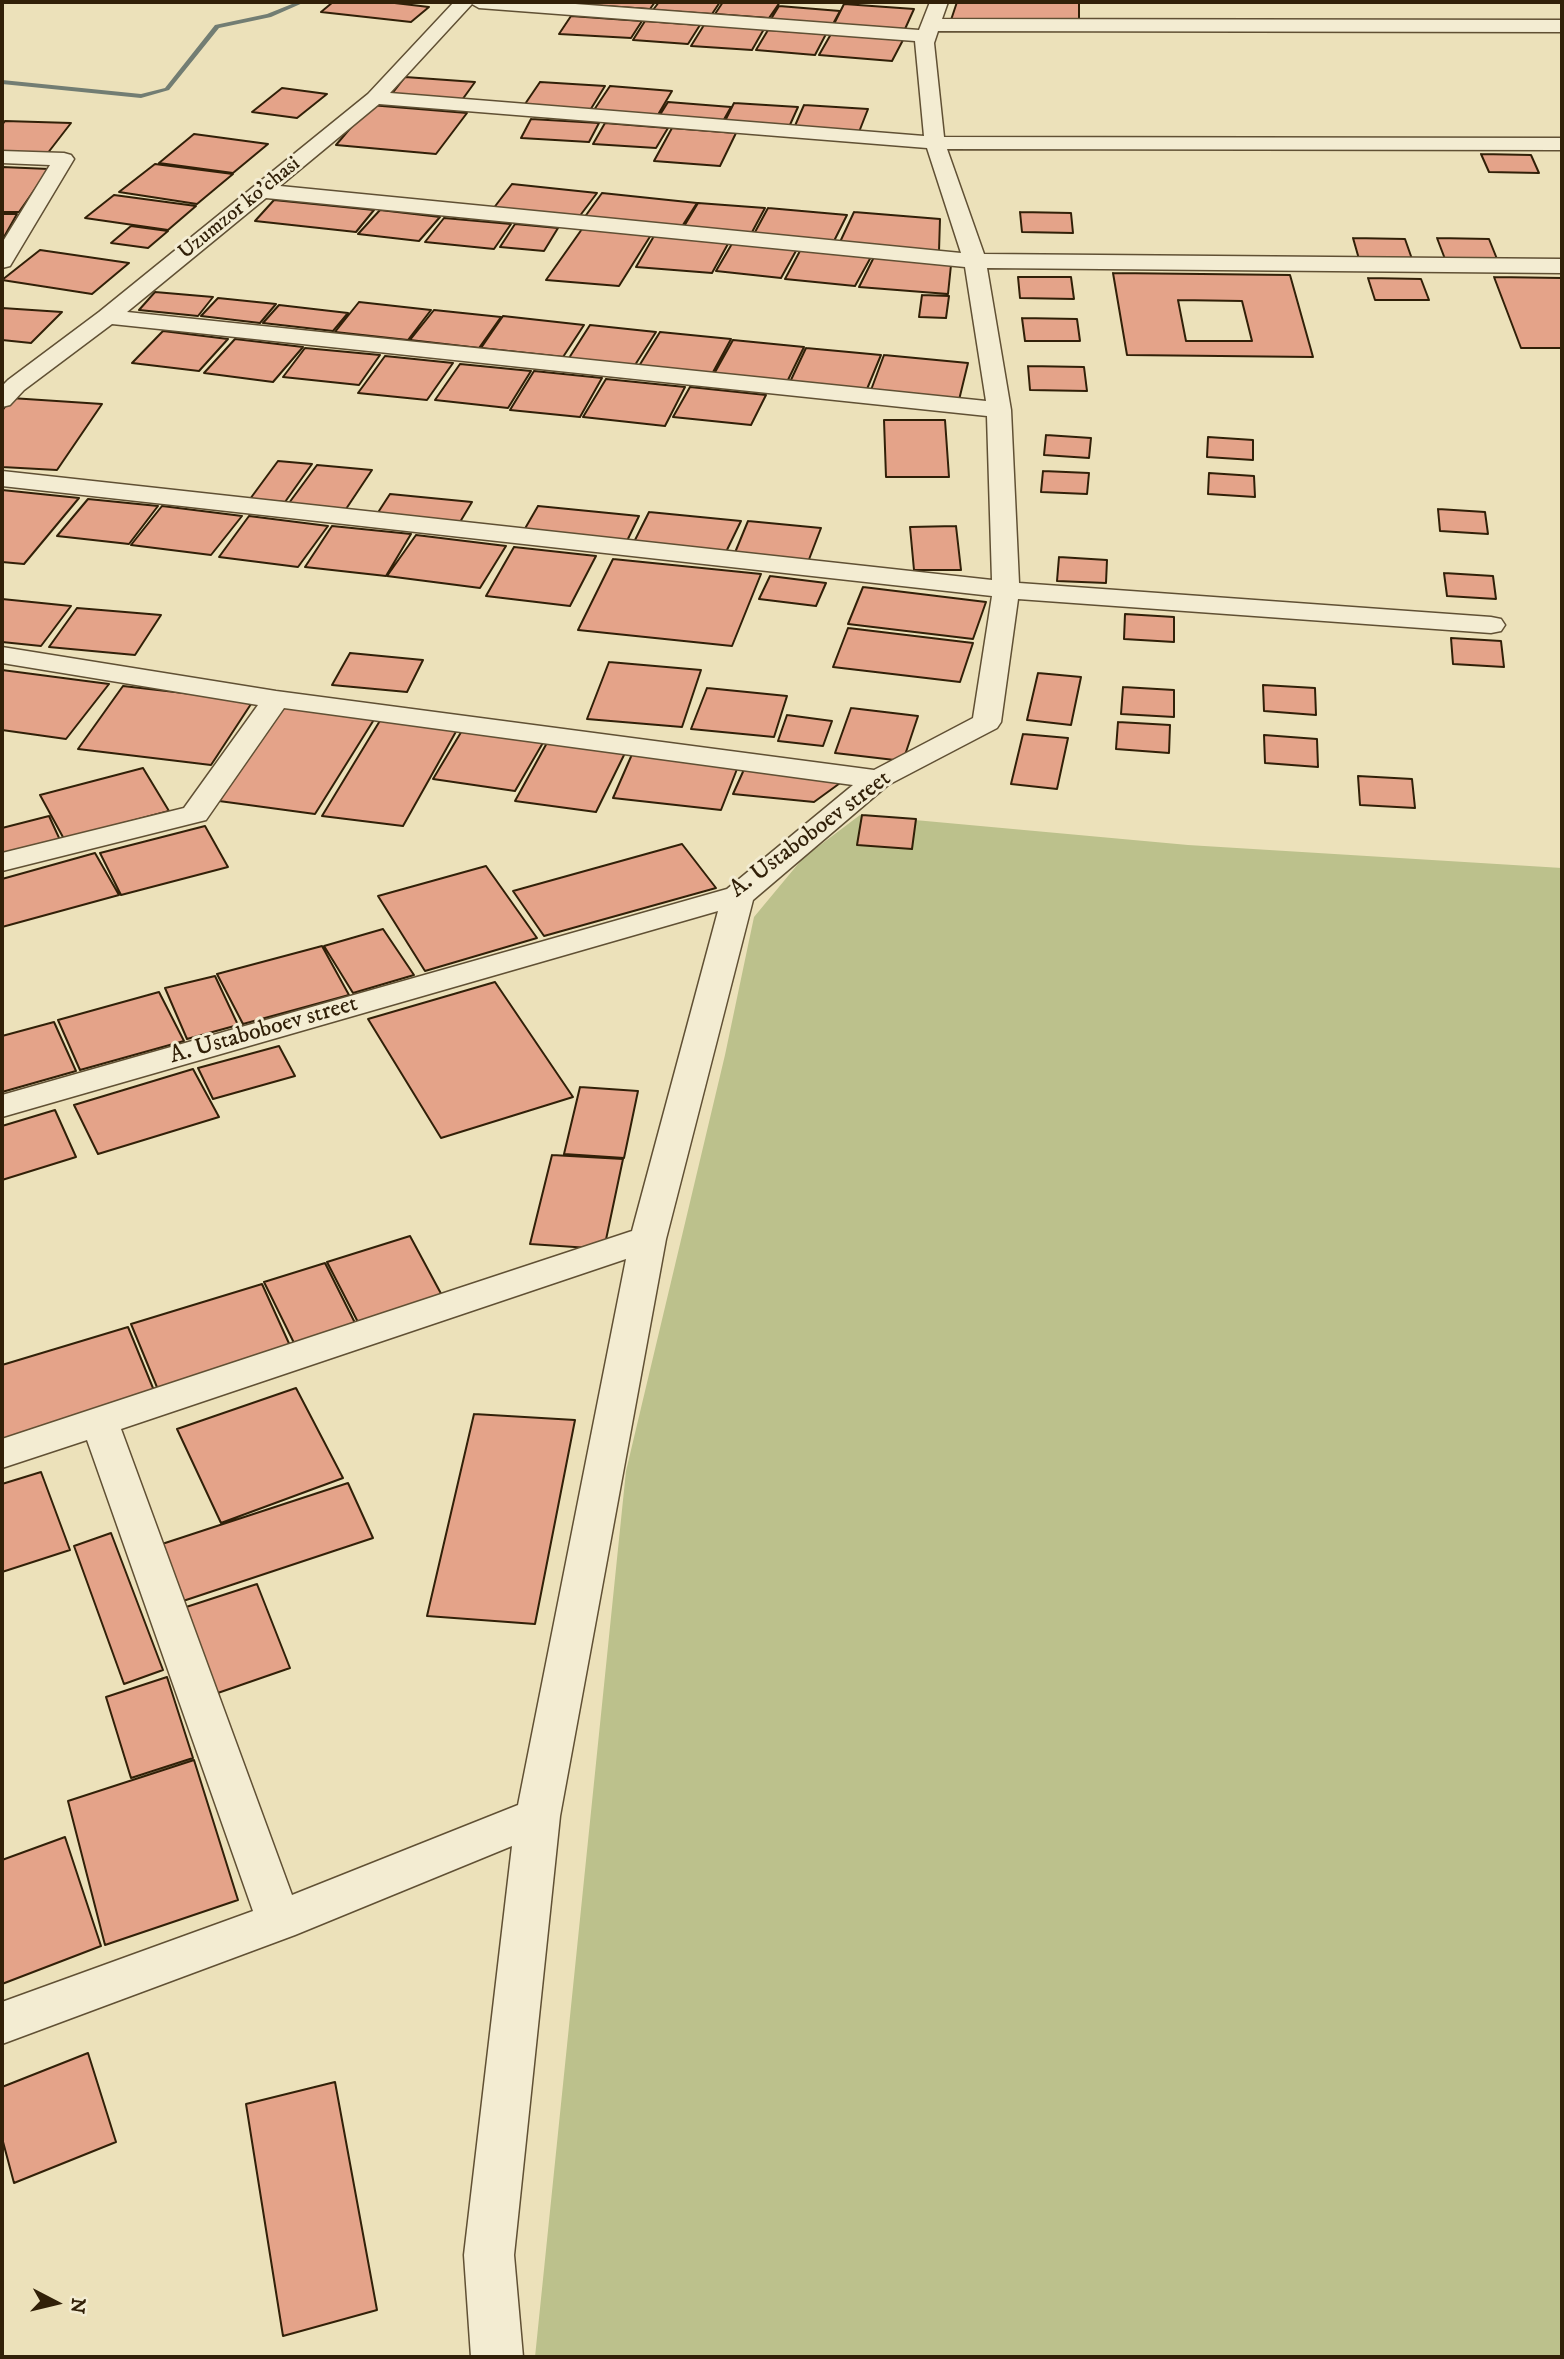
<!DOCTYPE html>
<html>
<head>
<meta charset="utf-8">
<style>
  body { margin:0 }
  #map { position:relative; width:1564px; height:2359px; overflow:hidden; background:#ece1ba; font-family:"IM FELL DW Pica",serif }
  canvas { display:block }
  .frame { position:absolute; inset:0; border:4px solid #312008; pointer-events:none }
  .north { position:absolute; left:21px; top:2268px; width:70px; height:70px; -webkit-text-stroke:5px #f3ecd2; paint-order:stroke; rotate:97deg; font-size:19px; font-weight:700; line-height:28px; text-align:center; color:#312008 }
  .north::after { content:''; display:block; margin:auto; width:24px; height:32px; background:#312008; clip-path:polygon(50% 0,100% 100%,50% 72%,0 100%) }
</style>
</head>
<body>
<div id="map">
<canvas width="1564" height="2359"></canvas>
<div class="frame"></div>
<div class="north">N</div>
</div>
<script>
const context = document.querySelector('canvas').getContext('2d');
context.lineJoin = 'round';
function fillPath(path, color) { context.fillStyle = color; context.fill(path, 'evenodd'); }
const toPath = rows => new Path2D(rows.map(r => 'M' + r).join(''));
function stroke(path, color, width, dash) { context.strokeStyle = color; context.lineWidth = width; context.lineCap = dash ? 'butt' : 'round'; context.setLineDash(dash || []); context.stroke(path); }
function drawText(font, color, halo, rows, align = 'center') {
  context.font = font + ' "IM FELL DW Pica",serif'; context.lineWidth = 6; context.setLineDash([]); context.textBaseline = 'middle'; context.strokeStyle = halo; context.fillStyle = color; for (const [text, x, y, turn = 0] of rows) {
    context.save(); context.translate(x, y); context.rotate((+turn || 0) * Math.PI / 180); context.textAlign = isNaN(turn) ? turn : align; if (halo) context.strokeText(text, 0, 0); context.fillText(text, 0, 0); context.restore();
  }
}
fillPath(toPath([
  [860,815,1188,845,1562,868,1562,2357,535,2357,626,1471,725,1055,754,917,803,858]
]), '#bcc18c');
fillPath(toPath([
  [297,2,305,2,271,17,219,28,169,90,141,98,2,84,2,80,141,94,165,88,215,25,267,14,297,2]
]), '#727d73');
const building = toPath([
  [333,2,386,2,429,7,411,22,321,12,333,2],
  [575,2,655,2,650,9,573,4,575,2],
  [659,2,720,2,712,14,653,10,659,2],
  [723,2,780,2,769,18,715,14,723,2],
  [957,2,1079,2,1079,21,951,20,957,2],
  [844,4,914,9,905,29,834,24,844,4],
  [779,6,840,11,833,24,771,19,779,6],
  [571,16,642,21,631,38,559,34,571,16],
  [645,21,700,25,688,44,633,40,645,21],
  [704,25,764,29,752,50,691,46,704,25],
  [768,30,826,34,815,55,756,50,768,30],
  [831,34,903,40,892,61,819,55,831,34],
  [405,77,475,82,462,100,391,95,405,77],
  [540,82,605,86,589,112,523,107,540,82],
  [610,86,672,91,656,118,592,113,610,86],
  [282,88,327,94,297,118,252,112,282,88],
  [668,102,731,107,722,123,658,118,668,102],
  [734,103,798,107,789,127,724,123,734,103],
  [370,105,467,113,436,154,336,145,370,105],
  [804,105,868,109,859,132,794,128,804,105],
  [531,119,599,123,589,142,521,138,531,119],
  [5,121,71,123,47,154,2,152,2,125,5,121],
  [605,123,668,128,656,148,593,144,605,123],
  [672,128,736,133,720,166,654,161,672,128],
  [194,134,268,144,233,173,159,163,194,134],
  [1481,154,1531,155,1539,173,1489,172,1481,154],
  [155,164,233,174,197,204,119,192,155,164],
  [2,167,49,169,19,212,2,212,2,167],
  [512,184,597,193,579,217,493,209,512,184],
  [602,193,697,203,681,228,584,218,602,193],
  [114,195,196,206,168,230,85,218,114,195],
  [274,200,374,210,356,232,255,221,274,200],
  [698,203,765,208,751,234,683,228,698,203],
  [768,208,847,215,834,241,754,234,768,208],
  [380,210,440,217,419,241,358,234,380,210],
  [854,212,940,219,939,251,840,242,854,212],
  [1020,212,1071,213,1073,233,1022,232,1020,212],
  [2,214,17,214,4,237,2,237,2,214],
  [444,218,511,224,494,249,425,242,444,218],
  [515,224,558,228,544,251,500,247,515,224],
  [131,226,168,231,148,248,111,243,131,226],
  [582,229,651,235,619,286,546,280,582,229],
  [654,236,729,242,712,273,636,267,654,236],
  [1353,238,1405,239,1412,259,1359,259,1353,238],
  [1437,238,1489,239,1497,259,1445,259,1437,238],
  [733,242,797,249,781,278,716,271,733,242],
  [801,249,871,257,855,286,785,279,801,249],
  [40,250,129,263,92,294,2,280,40,250],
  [874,257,951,265,948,294,859,287,874,257],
  [1113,273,1290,275,1313,357,1127,355,1113,273],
  [1018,277,1071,277,1074,299,1020,298,1018,277],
  [1494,277,1562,278,1562,348,1521,348,1494,277],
  [1368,278,1421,279,1429,300,1375,300,1368,278],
  [155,292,213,297,198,316,139,310,155,292],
  [922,295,949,296,946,318,919,317,922,295],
  [218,298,276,304,260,323,201,316,218,298],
  [1178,300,1242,301,1252,341,1186,341,1178,300],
  [359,302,431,310,408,340,335,332,359,302],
  [279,305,348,313,333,331,263,323,279,305],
  [2,308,62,312,31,343,2,340,2,308],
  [434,310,501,317,479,348,410,340,434,310],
  [503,316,584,325,563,357,481,348,503,316],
  [1022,318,1077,319,1080,341,1025,341,1022,318],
  [590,325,656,332,635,365,569,358,590,325],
  [163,331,228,339,199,371,132,363,163,331],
  [660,332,731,339,712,374,639,366,660,332],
  [235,339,303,347,273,382,204,373,235,339],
  [733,340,804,347,787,382,714,374,733,340],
  [305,348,380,355,359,385,283,377,305,348],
  [806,348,881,355,867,389,790,382,806,348],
  [884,355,968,363,959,400,871,390,884,355],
  [385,356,453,363,427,400,358,393,385,356],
  [460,364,531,371,508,408,435,400,460,364],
  [1028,366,1084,367,1087,391,1030,390,1028,366],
  [534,371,602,378,580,417,510,410,534,371],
  [606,379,685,387,665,426,583,417,606,379],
  [690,387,766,395,751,425,673,417,690,387],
  [11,398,102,404,57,470,2,467,2,411,11,398],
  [884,420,945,420,949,477,886,477,884,420],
  [1046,435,1091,438,1089,458,1044,455,1046,435],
  [1208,437,1253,440,1253,460,1207,457,1208,437],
  [278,461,312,464,285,502,250,499,278,461],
  [317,465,372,470,346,509,289,503,317,465],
  [1043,471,1089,473,1087,494,1041,492,1043,471],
  [1209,473,1254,476,1255,497,1208,494,1209,473],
  [2,490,79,498,24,564,2,562,2,490],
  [390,494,472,502,460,522,377,514,390,494],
  [88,499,158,506,129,544,57,536,88,499],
  [162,506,242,516,211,555,131,545,162,506],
  [538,506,639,516,626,543,523,532,538,506],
  [1438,509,1485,512,1488,534,1440,531,1438,509],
  [649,512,741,521,725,554,633,544,649,512],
  [249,516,328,526,298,567,219,557,249,516],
  [748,521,821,528,808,562,734,555,748,521],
  [332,526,411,534,386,576,305,567,332,526],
  [956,526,961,570,914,570,910,527,956,526],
  [416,535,506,546,480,588,387,576,416,535],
  [514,547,596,556,570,606,486,596,514,547],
  [1059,557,1107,560,1106,583,1057,581,1059,557],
  [613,559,761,574,732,646,578,630,613,559],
  [1444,573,1493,576,1496,599,1447,596,1444,573],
  [770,576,826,583,816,606,759,599,770,576],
  [863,587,986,602,973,639,848,624,863,587],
  [2,599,71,606,41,646,2,642,2,599],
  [77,608,161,615,135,655,49,647,77,608],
  [1125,614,1174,617,1174,642,1124,639,1125,614],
  [848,628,973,643,960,682,833,667,848,628],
  [1451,638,1501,641,1504,667,1453,664,1451,638],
  [350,653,423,660,407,692,332,685,350,653],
  [609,662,701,670,682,727,587,719,609,662],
  [2,670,109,684,66,739,2,730,2,670],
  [1038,673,1081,677,1071,725,1027,720,1038,673],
  [1263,685,1315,688,1316,715,1264,711,1263,685],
  [123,686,253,701,211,765,78,749,123,686],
  [1123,687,1174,690,1174,717,1121,714,1123,687],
  [707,688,787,696,774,737,691,729,707,688],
  [283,706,375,718,315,814,219,801,283,706],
  [851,708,918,716,903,761,835,753,851,708],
  [787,715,832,721,823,746,778,741,787,715],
  [381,719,458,728,403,826,322,816,381,719],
  [1118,722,1170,725,1169,753,1116,749,1118,722],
  [463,729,544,741,515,791,433,779,463,729],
  [1023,734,1068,738,1057,789,1011,784,1023,734],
  [1264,735,1317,739,1318,767,1265,763,1264,735],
  [548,741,626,751,596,812,515,801,548,741],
  [633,752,739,764,721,810,613,798,633,752],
  [746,765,847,778,814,802,733,794,746,765],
  [143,768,169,811,64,839,40,795,143,768],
  [1358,776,1412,779,1415,808,1360,805,1358,776],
  [862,815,916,819,912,849,857,845,862,815],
  [49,816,60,840,2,855,2,828,49,816],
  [205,826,228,867,121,895,100,853,205,826],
  [682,844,716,888,544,936,513,891,682,844],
  [95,853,119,895,2,927,2,879,95,853],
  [486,866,537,938,425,971,378,896,486,866],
  [383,929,414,975,353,993,324,946,383,929],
  [322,946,349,995,243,1024,217,974,322,946],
  [215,976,238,1025,187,1039,165,988,215,976],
  [495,982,573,1097,441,1138,368,1019,495,982],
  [159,992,184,1041,80,1070,58,1020,159,992],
  [54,1022,76,1071,2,1092,2,1036,54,1022],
  [279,1046,295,1076,213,1099,198,1068,279,1046],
  [193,1069,219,1117,98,1154,74,1105,193,1069],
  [580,1087,638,1091,624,1158,564,1154,580,1087],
  [55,1110,76,1157,2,1180,2,1126,55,1110],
  [552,1155,623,1159,604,1249,530,1244,552,1155],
  [410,1236,445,1301,361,1328,327,1262,410,1236],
  [325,1263,358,1329,297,1349,264,1282,325,1263],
  [262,1284,292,1350,159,1392,131,1324,262,1284],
  [128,1327,155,1393,2,1441,2,1365,128,1327],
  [296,1388,343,1478,221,1523,177,1429,296,1388],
  [474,1414,575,1420,535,1624,427,1616,474,1414],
  [41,1472,70,1550,2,1572,2,1484,41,1472],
  [348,1483,373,1538,180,1602,159,1545,348,1483],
  [111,1533,163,1670,124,1684,74,1546,111,1533],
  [257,1584,290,1668,212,1695,180,1609,257,1584],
  [167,1677,193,1758,131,1778,106,1697,167,1677],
  [194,1760,238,1900,105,1945,68,1801,194,1760],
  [65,1837,101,1946,2,1984,2,1860,65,1837],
  [88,2053,116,2142,14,2183,2,2138,2,2087,88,2053],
  [335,2082,377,2310,283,2336,246,2104,335,2082]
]);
fillPath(building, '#e4a389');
stroke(building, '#312008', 2);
const street = toPath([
  [454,2,549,2,919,30,930,2,948,2,942,19,1562,20,1562,32,938,31,934,43,944,137,1562,138,1562,150,947,149,984,254,1562,259,1562,273,987,268,1011,410,1019,583,1491,617,1501,619,1505,625,1501,631,1491,633,1018,599,1001,722,997,728,888,785,753,900,666,1239,560,1816,514,2255,523,2357,471,2357,464,2255,512,1846,295,1935,2,2044,2,2002,253,1911,87,1440,2,1468,2,1439,632,1231,718,911,2,1117,2,1095,727,889,853,785,284,708,206,820,2,871,2,853,184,808,258,705,2,663,2,647,276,691,874,770,973,718,992,596,2,486,2,471,992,580,987,416,112,324,24,390,10,405,2,407,2,386,8,380,99,312,368,94,454,2],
  [472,4,479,8,915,41,924,136,390,93,472,4],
  [379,104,927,148,961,253,280,186,379,104],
  [266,198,965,267,986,401,127,312,266,198],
  [626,1259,518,1805,292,1895,121,1429,626,1259],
  [2,151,64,153,71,155,74,159,13,261,10,266,2,268,2,243,50,165,2,163,2,151]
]);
stroke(street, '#605034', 3);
fillPath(street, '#f3ecd2');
drawText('21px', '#312008', '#f3ecd2', [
  ["Uzumzor ko'chasi",240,209,-39]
]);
drawText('24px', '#312008', '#f3ecd2', [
  ["A. Ustaboboev street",811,835,-37],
  ["A. Ustaboboev street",264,1031,-16]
]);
</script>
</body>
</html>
